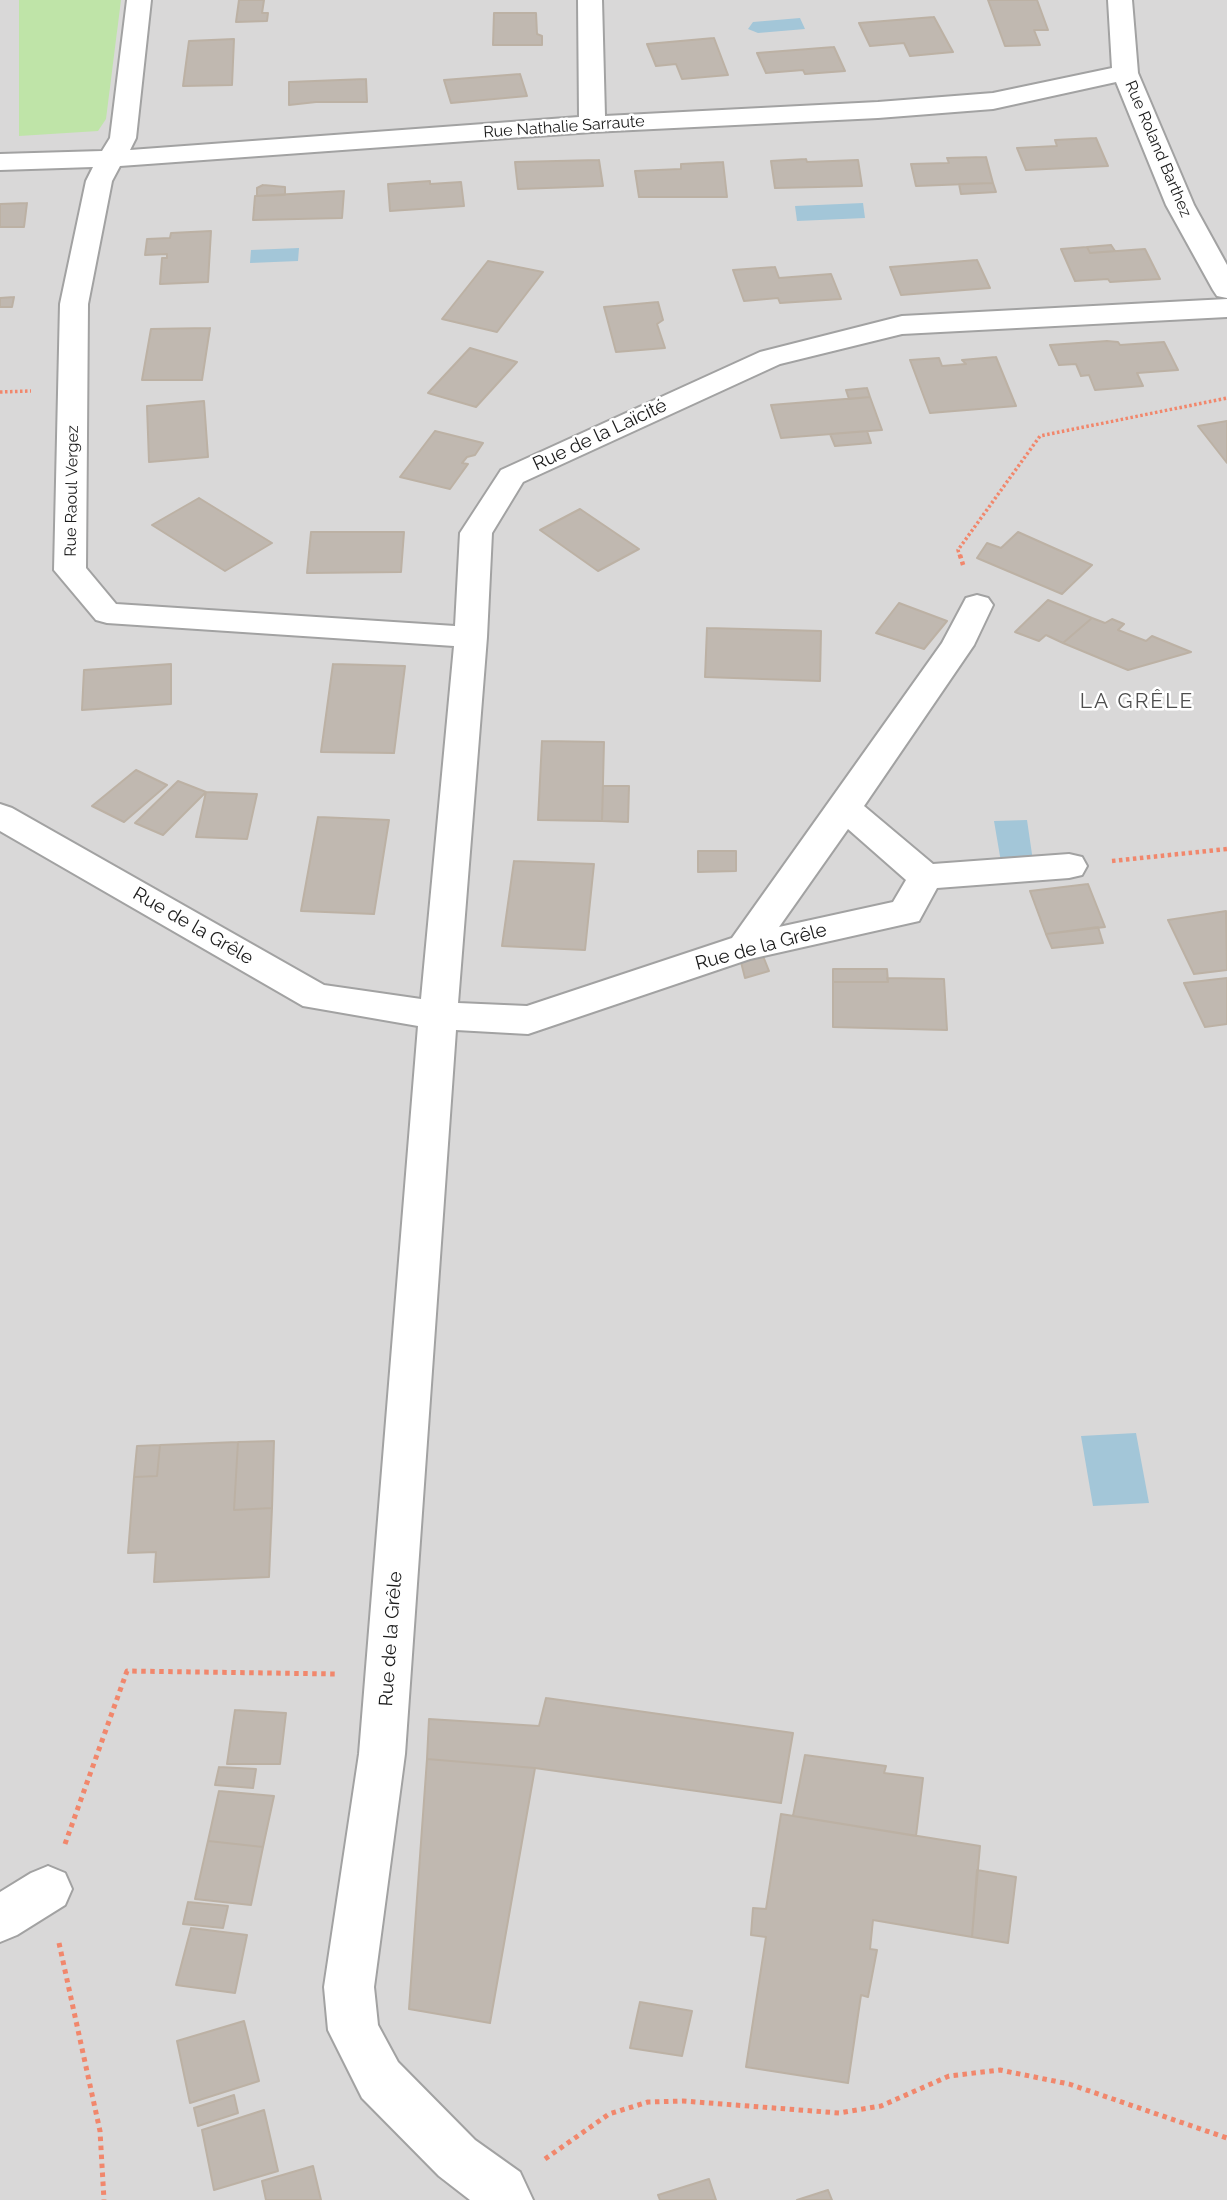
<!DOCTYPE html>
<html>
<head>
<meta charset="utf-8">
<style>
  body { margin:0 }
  canvas { display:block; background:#ece9e0 }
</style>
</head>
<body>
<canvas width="1227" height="2200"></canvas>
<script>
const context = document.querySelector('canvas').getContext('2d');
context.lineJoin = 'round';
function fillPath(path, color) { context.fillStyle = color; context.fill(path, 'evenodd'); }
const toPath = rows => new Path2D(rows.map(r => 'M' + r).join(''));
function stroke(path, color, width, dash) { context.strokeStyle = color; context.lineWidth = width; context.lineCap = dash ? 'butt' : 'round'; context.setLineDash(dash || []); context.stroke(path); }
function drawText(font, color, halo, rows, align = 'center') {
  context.font = font + ' Raleway,sans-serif'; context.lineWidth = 5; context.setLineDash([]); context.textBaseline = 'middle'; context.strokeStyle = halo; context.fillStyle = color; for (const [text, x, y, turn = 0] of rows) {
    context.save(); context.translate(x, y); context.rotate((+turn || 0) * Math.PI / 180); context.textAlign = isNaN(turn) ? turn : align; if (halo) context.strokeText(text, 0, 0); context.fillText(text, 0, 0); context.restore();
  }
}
fillPath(toPath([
  [0,0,1227,0,1227,2200,0,2200]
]), '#d9d8d8');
fillPath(toPath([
  [19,0,121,0,106,119,98,131,19,136]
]), '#bfe4a8');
fillPath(toPath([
  [800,18,805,29,758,33,748,29,753,22],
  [863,203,865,218,797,221,795,206],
  [299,248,298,261,250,263,251,250],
  [1027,820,1033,861,1001,862,994,821],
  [1136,1433,1149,1503,1093,1506,1081,1436]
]), '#a3c6d8');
const building = toPath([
  [239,0,264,0,262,13,268,13,267,21,236,22,239,0],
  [988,0,1037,0,1048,30,1034,30,1040,45,1005,46,988,0],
  [494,13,536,13,537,34,542,36,542,45,493,45,494,13],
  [934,17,953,52,910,56,904,43,870,46,859,23,934,17],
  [714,38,728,75,682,79,676,64,656,66,647,44,714,38],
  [234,39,232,85,183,86,189,41,234,39],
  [834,47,845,71,805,74,803,70,766,73,757,53,834,47],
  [520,74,527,96,451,103,444,80,520,74],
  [366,79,367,102,316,102,289,105,289,82,366,79],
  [1096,138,1108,166,1026,170,1017,148,1057,146,1055,140,1096,138],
  [986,157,993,183,916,186,911,164,949,163,947,158,986,157],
  [806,159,807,162,858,160,862,186,775,188,771,161,806,159],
  [599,160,603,186,518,189,515,162,599,160],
  [723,162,727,197,639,197,635,171,681,169,681,164,723,162],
  [430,181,430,184,461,182,464,206,390,211,388,184,430,181],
  [993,183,996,192,961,194,959,184,993,183],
  [263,185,285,187,285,195,257,196,257,188,263,185],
  [344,191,342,218,253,220,255,196,344,191],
  [27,203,24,227,0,227,0,204,27,203],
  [211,231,208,282,160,284,162,258,167,258,167,254,145,255,147,239,170,238,171,233,211,231],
  [1111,245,1115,251,1090,253,1087,247,1111,245],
  [1087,247,1090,253,1145,249,1160,279,1110,282,1108,279,1075,281,1061,249,1087,247],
  [977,260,990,288,901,295,890,267,977,260],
  [488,261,543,272,497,332,442,319,488,261],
  [775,267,779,278,831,274,841,299,780,303,778,298,744,301,733,270,775,267],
  [14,297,12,307,0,307,0,298,14,297],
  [658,302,663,320,657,324,665,348,616,352,604,307,658,302],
  [210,328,202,380,142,380,151,329,210,328],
  [1107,341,1118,342,1120,345,1164,342,1178,370,1137,373,1143,386,1095,390,1089,375,1081,376,1076,364,1059,365,1050,345,1107,341],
  [470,348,517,362,476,407,428,393,470,348],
  [996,357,1016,406,930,413,910,360,939,358,942,366,966,364,962,360,996,357],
  [867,388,870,397,849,399,846,390,867,388],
  [870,397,882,430,781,438,771,405,870,397],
  [204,401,208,457,149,462,147,406,204,401],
  [1227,421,1227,463,1198,426,1227,421],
  [435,431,483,443,475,455,467,457,462,463,468,464,450,489,400,477,435,431],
  [867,431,871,443,835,446,830,434,867,431],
  [199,498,272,543,225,571,152,525,199,498],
  [580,509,639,549,598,571,540,530,580,509],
  [311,532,404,532,401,572,307,573,311,532],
  [1018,532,1092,565,1062,594,977,558,987,543,1001,548,1018,532],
  [1048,600,1092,618,1063,643,1046,635,1039,641,1015,632,1048,600],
  [899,603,947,621,924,649,876,633,899,603],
  [1092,618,1105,623,1112,619,1124,624,1118,630,1146,641,1152,636,1191,652,1128,670,1063,643,1092,618],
  [707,628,821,631,820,681,705,677,707,628],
  [171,664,171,704,82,710,84,670,171,664],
  [333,664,405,666,394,753,321,752,333,664],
  [542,741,604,742,602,821,538,820,542,741],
  [136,770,167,785,124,822,92,806,136,770],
  [178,781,206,792,163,835,135,823,178,781],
  [603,786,629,786,628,822,602,821,603,786],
  [206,792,257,794,247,839,196,837,206,792],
  [318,817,389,820,374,914,301,911,318,817],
  [698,851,736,851,736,871,698,872,698,851],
  [514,861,594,864,585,950,502,946,514,861],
  [1088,884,1105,927,1046,934,1030,891,1088,884],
  [1226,911,1227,970,1194,974,1168,920,1226,911],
  [1098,927,1103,943,1052,948,1046,934,1098,927],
  [763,956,769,971,745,978,741,962,763,956],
  [833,969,887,969,888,982,833,982,833,969],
  [887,978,944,979,947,1030,833,1027,833,982,888,982,887,978],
  [1227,978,1227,1024,1205,1027,1184,983,1227,978],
  [274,1441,272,1508,234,1510,238,1442,274,1441],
  [238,1442,234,1510,272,1508,269,1577,154,1582,156,1552,128,1553,134,1477,157,1476,160,1445,238,1442],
  [160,1445,157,1476,134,1477,137,1446,160,1445],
  [546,1698,793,1733,781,1803,535,1768,427,1759,429,1719,539,1726,546,1698],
  [235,1710,286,1713,280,1764,227,1764,235,1710],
  [805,1755,886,1766,884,1773,923,1778,916,1836,793,1816,805,1755],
  [427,1759,535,1768,490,2023,409,2009,427,1759],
  [219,1767,256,1769,253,1788,215,1785,219,1767],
  [219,1791,274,1796,263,1847,208,1841,219,1791],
  [781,1814,980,1846,972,1937,873,1920,870,1949,877,1950,868,1997,861,1995,848,2083,746,2067,766,1937,751,1935,753,1908,766,1909,781,1814],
  [208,1841,263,1847,251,1905,195,1899,208,1841],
  [977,1870,1016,1877,1008,1943,972,1937,977,1870],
  [188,1902,228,1906,223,1928,183,1924,188,1902],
  [191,1928,247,1935,235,1993,176,1985,191,1928],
  [640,2002,692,2011,682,2056,630,2048,640,2002],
  [244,2021,259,2081,190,2103,177,2041,244,2021],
  [234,2095,238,2113,198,2126,194,2108,234,2095],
  [264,2110,278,2171,214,2190,202,2130,264,2110],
  [313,2166,321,2200,266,2200,262,2181,313,2166],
  [709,2179,716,2200,660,2200,658,2195,709,2179],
  [828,2190,832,2200,797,2200,828,2190]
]);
fillPath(building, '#c0b8b0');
stroke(building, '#bcb1a4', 2);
const minor = toPath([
  [127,0,151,0,136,138,130,150,579,117,578,0,602,0,605,116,878,102,993,93,1112,68,1108,0,1132,0,1138,73,1194,205,1227,265,1227,298,1217,296,1213,290,1166,205,1116,82,993,109,878,118,592,132,120,166,112,181,88,304,86,568,116,604,455,626,460,533,501,470,760,352,902,316,1227,299,1227,317,902,334,780,364,523,482,492,533,487,637,458,1003,527,1006,732,938,942,643,966,598,977,595,988,598,993,605,974,645,864,806,933,864,1069,854,1082,857,1087,866,1082,875,1069,878,937,888,919,921,750,959,528,1034,456,1030,405,1754,374,1987,378,2025,398,2062,475,2140,520,2172,533,2200,470,2200,439,2176,362,2098,328,2030,324,1987,359,1754,418,1026,303,1006,0,831,0,804,12,808,324,985,421,999,454,646,107,623,96,620,54,570,60,304,86,181,93,167,0,170,0,154,102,151,110,138,127,0],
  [848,829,906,880,893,902,779,927,848,829],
  [48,1866,65,1873,72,1889,65,1905,17,1935,0,1942,0,1892,31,1873,48,1866]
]);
stroke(minor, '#a2a2a2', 4);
stroke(toPath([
  [0,392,31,391],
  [960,557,958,550,1040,436,1227,398]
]), '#f1876c', 3.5, [2.5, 2.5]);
stroke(toPath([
  [960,555,964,568],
  [1112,861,1227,849]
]), '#f1876c', 4.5, [3.5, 3.5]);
stroke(toPath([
  [65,1844,127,1671,338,1674],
  [59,1943,100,2131,104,2200],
  [545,2159,609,2114,648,2102,683,2101,839,2113,881,2106,949,2076,1000,2070,1069,2084,1227,2138]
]), '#f1876c', 5, [4.5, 4.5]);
fillPath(minor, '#fff');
drawText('16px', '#1b1b1b', '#fff', [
  ["Rue Nathalie Sarraute",564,127,-4],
  ["Rue Roland Barthez",1158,149,67],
  ["Rue Raoul Vergez",72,491,-89]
]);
drawText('19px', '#1b1b1b', '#fff', [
  ["Rue de la Laïcité",600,435,-25],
  ["Rue de la Grêle",193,926,30],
  ["Rue de la Grêle",761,947,-15],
  ["Rue de la Grêle",391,1639,-86]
]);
context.letterSpacing = '2px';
drawText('21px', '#4e4e4e', '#fff', [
  ["LA GRÊLE",1137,702]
]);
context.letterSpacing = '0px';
</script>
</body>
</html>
